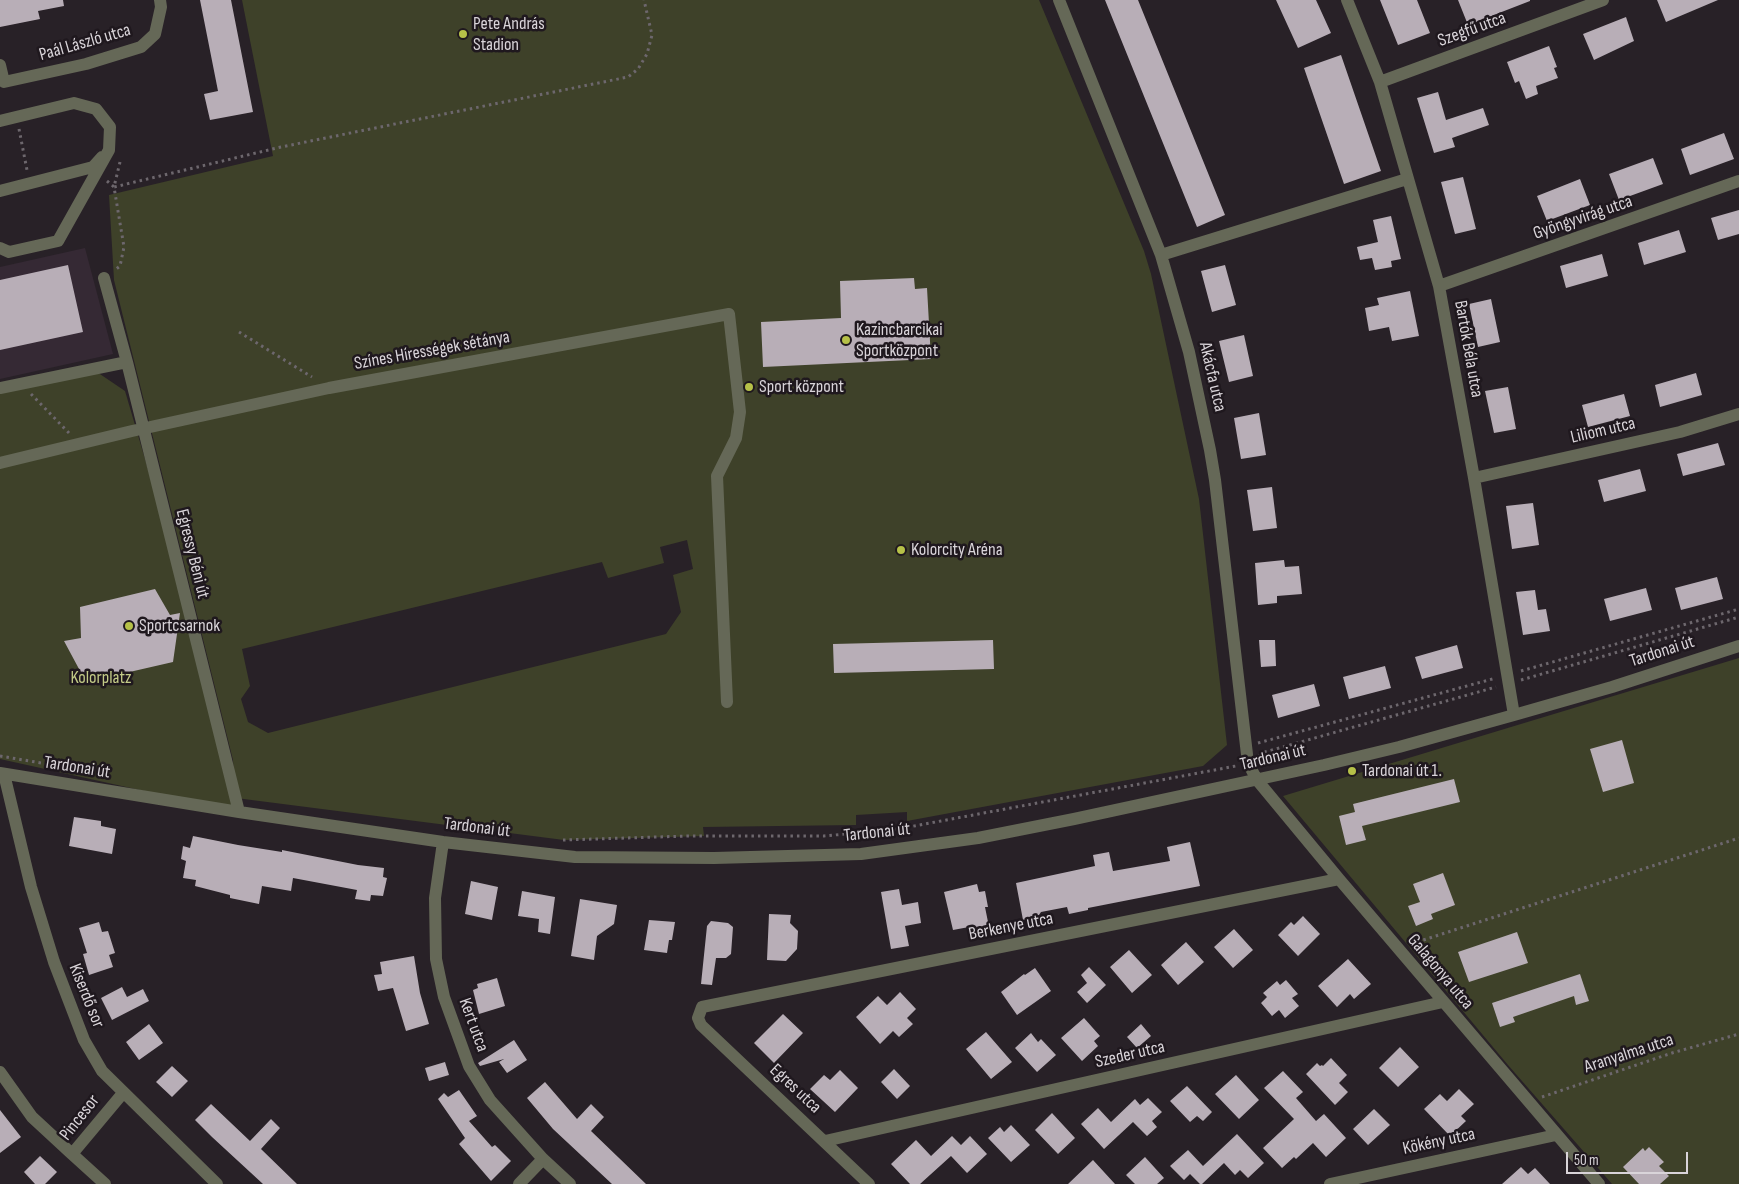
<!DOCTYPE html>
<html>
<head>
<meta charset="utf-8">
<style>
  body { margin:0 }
  #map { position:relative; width:1739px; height:1184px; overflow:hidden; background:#282127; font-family:"Sofia Sans Condensed",sans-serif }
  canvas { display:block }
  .scale { position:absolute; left:1566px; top:1152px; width:122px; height:22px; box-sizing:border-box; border:2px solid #d9d4d9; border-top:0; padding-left:6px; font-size:15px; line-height:18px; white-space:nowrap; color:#d9d4d9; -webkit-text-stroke:4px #1f181e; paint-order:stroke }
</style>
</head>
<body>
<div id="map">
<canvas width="1739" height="1184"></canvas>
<div class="scale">50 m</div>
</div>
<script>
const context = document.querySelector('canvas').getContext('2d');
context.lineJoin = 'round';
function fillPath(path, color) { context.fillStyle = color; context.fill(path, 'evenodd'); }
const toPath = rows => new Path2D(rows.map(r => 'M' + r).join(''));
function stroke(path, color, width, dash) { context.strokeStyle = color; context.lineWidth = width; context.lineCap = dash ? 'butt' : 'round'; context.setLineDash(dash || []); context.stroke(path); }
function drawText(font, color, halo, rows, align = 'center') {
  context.font = font + ' "Sofia Sans Condensed",sans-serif'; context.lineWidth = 5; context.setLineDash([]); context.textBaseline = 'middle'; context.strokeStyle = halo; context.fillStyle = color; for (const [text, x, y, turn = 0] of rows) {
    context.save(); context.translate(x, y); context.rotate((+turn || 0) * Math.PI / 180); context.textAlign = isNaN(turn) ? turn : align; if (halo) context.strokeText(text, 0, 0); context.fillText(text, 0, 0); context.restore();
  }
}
fillPath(toPath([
  [85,248,113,354,0,379,0,267]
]), '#352934');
fillPath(toPath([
  [242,0,1039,0,1144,251,1151,274,1199,499,1227,745,1203,766,907,821,907,812,856,815,856,825,703,827,704,836,564,840,236,798,239,812,0,759,0,388,91,368,125,391,182,585,235,793,233,760,114,280,109,195,273,156],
  [687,540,693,569,673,575,681,612,666,634,268,733,248,722,241,699,250,686,242,649,602,562,608,578,664,563,660,547],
  [1739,658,1739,1184,1612,1184,1508,1065,1283,796]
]), '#3e4129');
fillPath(toPath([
  [0,0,63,0,64,6,38,11,40,19,0,27],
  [200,0,231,0,253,112,210,120,204,94,218,91],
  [1105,0,1138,0,1225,215,1197,227],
  [1276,0,1316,0,1331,33,1298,48],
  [1380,0,1417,0,1430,33,1398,45],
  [1458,0,1530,0,1530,1,1468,25],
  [1657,0,1718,0,1666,22],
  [1626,17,1634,41,1594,60,1583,34],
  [1549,46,1557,67,1554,68,1558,78,1536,86,1538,94,1526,99,1519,81,1515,83,1507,62],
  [1341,55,1381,171,1344,184,1304,68],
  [1438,92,1446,120,1483,108,1489,125,1452,138,1455,147,1434,153,1417,98],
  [1724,133,1734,159,1690,175,1681,149],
  [1653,158,1663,184,1619,200,1609,174],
  [1463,177,1476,229,1455,234,1441,182],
  [1580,179,1590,205,1547,221,1537,196],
  [1739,210,1739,234,1718,240,1711,218],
  [1391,216,1401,259,1391,261,1392,267,1375,270,1372,258,1360,260,1357,247,1378,242,1373,220],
  [1679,230,1686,252,1644,265,1638,243],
  [1602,254,1608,276,1566,288,1560,266],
  [68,265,83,332,0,350,0,280],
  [1225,265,1236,305,1212,312,1201,271],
  [914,278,915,289,927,288,931,359,763,367,761,322,841,318,840,281],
  [1410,291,1419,336,1392,341,1389,327,1369,331,1365,308,1379,305,1377,298],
  [1491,299,1500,342,1478,347,1469,304],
  [1244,335,1253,376,1229,382,1219,341],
  [1696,373,1702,395,1660,407,1655,385],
  [1508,387,1516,429,1494,433,1485,391],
  [1624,394,1630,416,1588,427,1582,405],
  [1259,413,1266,455,1241,459,1234,418],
  [1718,443,1725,465,1683,476,1677,454],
  [1640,469,1646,491,1604,502,1598,480],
  [1272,487,1277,528,1253,531,1247,490],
  [1533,503,1539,545,1512,549,1506,506],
  [1284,560,1285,567,1299,566,1302,594,1277,596,1277,603,1258,605,1255,563],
  [1717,577,1723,599,1681,610,1675,588],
  [1646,588,1652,610,1610,621,1604,599],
  [155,589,170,615,180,613,173,662,86,682,64,641,81,638,80,607],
  [1535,590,1538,610,1546,609,1550,631,1523,635,1516,592],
  [993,640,994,669,834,673,833,644],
  [1259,640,1275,640,1276,666,1261,667],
  [1457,645,1463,668,1422,679,1415,657],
  [1385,666,1391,688,1349,699,1343,677],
  [1314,684,1320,706,1278,718,1272,695],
  [1622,740,1634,783,1603,792,1590,749],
  [1454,779,1460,802,1362,826,1366,840,1346,845,1339,816,1355,812,1353,804],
  [74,817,101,821,101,826,116,829,112,854,69,846],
  [193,836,238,845,282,852,282,850,358,865,384,868,383,877,387,878,383,896,371,895,370,901,355,899,357,890,293,878,291,891,262,886,259,904,230,898,230,895,195,886,196,880,183,878,186,861,181,859,183,846,190,848],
  [1190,842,1200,886,1088,908,1088,910,1069,914,1067,907,1041,912,1037,918,1023,920,1016,883,1095,866,1093,855,1109,852,1113,871,1170,861,1167,847],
  [1443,873,1455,905,1431,914,1433,919,1416,926,1408,906,1420,902,1413,884],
  [471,881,498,887,492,920,465,914],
  [977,884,979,892,985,891,988,907,985,907,989,927,970,931,969,927,953,930,944,892],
  [899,889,902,905,918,902,921,923,905,926,909,946,891,949,881,892],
  [522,891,555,897,550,934,538,932,539,919,518,916],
  [580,899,617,905,614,924,597,936,594,960,571,956],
  [769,914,791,915,790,923,798,931,797,949,786,961,767,960],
  [1303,916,1320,934,1298,956,1278,935,1291,922,1294,925],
  [649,920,675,922,672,940,669,940,667,953,644,950],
  [711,921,728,923,733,927,731,954,726,958,716,958,712,985,701,984,707,926],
  [99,922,102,932,108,931,115,953,109,955,113,967,89,975,83,954,87,953,79,928],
  [1234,929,1253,950,1233,968,1214,947],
  [1517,932,1528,963,1469,982,1458,952],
  [1186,942,1204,962,1178,985,1161,965],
  [1129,950,1152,975,1132,993,1110,967],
  [414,956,420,993,429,1024,406,1031,393,988,378,991,374,975,382,974,380,962],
  [1348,959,1371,984,1354,999,1350,994,1337,1007,1318,986],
  [1089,967,1106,985,1087,1003,1077,992,1087,983,1081,975],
  [1035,968,1051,991,1017,1015,1001,992,1024,974,1025,975],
  [1580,974,1589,1001,1576,1005,1574,996,1513,1017,1515,1022,1500,1027,1492,1003],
  [497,978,505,1006,479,1014,473,990,478,988,477,984],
  [1286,980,1298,994,1292,998,1299,1006,1285,1018,1279,1010,1272,1016,1261,1003,1267,997,1263,993,1277,981,1280,985],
  [122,987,127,997,143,989,149,1001,112,1020,101,998],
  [900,992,916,1009,907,1018,913,1024,899,1037,893,1031,880,1044,856,1017,878,996,887,1005],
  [783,1014,803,1033,774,1063,754,1043],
  [1084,1018,1100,1036,1094,1041,1098,1046,1082,1061,1061,1038],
  [149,1024,163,1043,139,1060,126,1042],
  [1141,1024,1151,1036,1137,1048,1127,1037],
  [986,1032,1012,1062,991,1079,966,1049],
  [1031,1033,1038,1042,1041,1039,1056,1055,1037,1072,1015,1048],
  [514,1040,527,1060,507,1073,499,1062,504,1059,480,1066,478,1063],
  [1400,1047,1419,1067,1398,1087,1379,1068],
  [1331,1058,1347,1075,1339,1083,1348,1092,1335,1105,1306,1074,1317,1063,1320,1066,1322,1065,1323,1066],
  [445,1062,449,1075,429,1081,425,1068],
  [172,1066,188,1081,172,1097,156,1082],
  [894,1069,910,1086,897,1099,881,1082],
  [840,1070,858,1088,835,1112,810,1089,824,1075,830,1080],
  [1283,1071,1303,1092,1296,1098,1316,1121,1324,1114,1346,1138,1326,1157,1313,1143,1296,1159,1294,1157,1282,1168,1263,1148,1294,1119,1264,1088],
  [1236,1075,1259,1100,1239,1119,1215,1094],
  [545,1082,577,1119,591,1104,604,1117,591,1131,646,1184,612,1184,553,1129,527,1098],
  [1187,1086,1212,1112,1203,1121,1197,1116,1190,1122,1170,1101],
  [1459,1089,1474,1104,1461,1116,1466,1121,1450,1136,1424,1109,1440,1094,1447,1101],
  [459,1090,477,1116,469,1121,492,1147,495,1145,511,1161,491,1181,459,1144,465,1138,438,1099,444,1093,448,1097],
  [1148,1098,1162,1112,1152,1121,1157,1127,1147,1136,1133,1122,1104,1149,1081,1124,1098,1108,1111,1122,1135,1099,1140,1105],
  [211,1104,250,1141,271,1119,280,1128,261,1149,297,1184,263,1184,212,1137,195,1120],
  [1374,1109,1390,1125,1368,1145,1353,1129],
  [0,1110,21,1137,0,1153],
  [1052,1113,1075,1138,1058,1154,1035,1130],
  [1011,1125,1030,1145,1011,1162,988,1138,1000,1127,1004,1132],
  [1237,1134,1264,1163,1248,1178,1240,1170,1235,1175,1224,1163,1202,1184,1200,1184,1190,1174,1184,1180,1170,1166,1188,1150,1203,1166],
  [952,1136,961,1145,970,1136,987,1154,967,1173,951,1156,920,1184,910,1184,891,1164,916,1140,931,1156],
  [1649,1147,1664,1162,1659,1166,1669,1176,1660,1184,1639,1184,1623,1167,1643,1148,1645,1151],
  [40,1156,57,1172,45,1184,35,1184,24,1172],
  [1145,1157,1164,1178,1157,1184,1135,1184,1126,1175],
  [1093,1160,1115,1184,1068,1184],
  [1521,1167,1528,1174,1535,1168,1550,1184,1502,1184]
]), '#b8aeb7');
stroke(toPath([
  [19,129,27,170],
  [120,162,114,187,281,147,628,77,638,69,647,54,652,35,644,0],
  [107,181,114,187,124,247,120,266,115,270],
  [239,332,312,377],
  [31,394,69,433],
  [1521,671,1739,609],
  [1521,680,1739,617],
  [1258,743,1496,678],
  [0,756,77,769],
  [1259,756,1265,752,1496,687],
  [563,840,688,836,824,836,898,829,1236,766],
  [1411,944,1739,838],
  [1542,1097,1672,1053,1739,1034]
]), '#6d676d', 3, [2.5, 4]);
stroke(toPath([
  [1059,0,1161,255,1189,352,1210,450,1215,480,1248,763,1257,780,1339,879,1599,1184],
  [1347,0,1380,82,1439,286,1474,478,1514,715],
  [0,65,4,82,86,64,141,47,155,34,161,7,160,0],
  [1380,82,1603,0],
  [0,121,74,103,96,109,110,127,109,150,58,241,9,252,0,248],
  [0,191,93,167,102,157],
  [1161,255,1407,179],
  [104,278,127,362,239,812],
  [1439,286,1739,181],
  [0,388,127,362],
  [0,463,132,431,329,388,729,314,740,412,736,438,717,476,727,702],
  [1474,478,1680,432,1739,414],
  [0,773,239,812,443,842,575,857,714,858,861,854,978,838,1074,819,1324,765,1399,747,1514,715,1612,687,1739,646],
  [4,774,31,887,54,962,84,1040,102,1071,217,1184],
  [443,842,435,898,436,959,444,997,469,1066,490,1100,543,1159,570,1184],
  [0,1072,32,1117,72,1154],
  [825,1141,1443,1002],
  [105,1184,72,1154,123,1093],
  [519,1184,543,1159],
  [869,1184,701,1025,698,1018,702,1007,1339,879],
  [1330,1184,1556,1135]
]), '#656857', 12);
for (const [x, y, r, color] of [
  [463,34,5,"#b6c148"],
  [846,340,5,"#b6c148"],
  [749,387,5,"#b6c148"],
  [901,550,5,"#b6c148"],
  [129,626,5,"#b6c148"],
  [1352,771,5,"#b6c148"]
]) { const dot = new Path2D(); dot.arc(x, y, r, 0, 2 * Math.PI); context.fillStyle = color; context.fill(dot); stroke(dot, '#1f181e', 2); }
drawText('18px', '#d9d4d9', '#1f181e', [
  ["Pete András",473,24],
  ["Stadion",473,45],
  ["Kazincbarcikai",856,330],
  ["Sportközpont",856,351],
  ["Sport központ",759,387],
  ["Kolorcity Aréna",911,550],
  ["Sportcsarnok",139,626],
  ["Tardonai út 1.",1362,771]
], 'left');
drawText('18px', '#d9d4d9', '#1f181e', [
  ["Szegfű utca",1472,30,-20],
  ["Paál László utca",85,43,-16],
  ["Gyöngyvirág utca",1583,218,-19],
  ["Bartók Béla utca",1468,349,80],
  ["Színes Hírességek sétánya",432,351,-10],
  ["Akácfa utca",1212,377,77],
  ["Liliom utca",1603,431,-13],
  ["Egressy Béni út",192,554,76],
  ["Tardonai út",1662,652,-18],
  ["Tardonai út",1273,758,-13],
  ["Tardonai út",77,768,9],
  ["Tardonai út",477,828,7],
  ["Tardonai út",877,833,-6],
  ["Berkenye utca",1011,927,-11],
  ["Galagonya utca",1440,972,50],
  ["Kiserdő sor",86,996,68],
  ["Kert utca",473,1025,70],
  ["Aranyalma utca",1629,1054,-18],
  ["Szeder utca",1130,1055,-13],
  ["Egres utca",795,1089,43],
  ["Pincesor",80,1118,-52],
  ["Kökény utca",1439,1142,-12]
]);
drawText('18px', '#c3cb87', '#1f181e', [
  ["Kolorplatz",101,678]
]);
</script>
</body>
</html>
